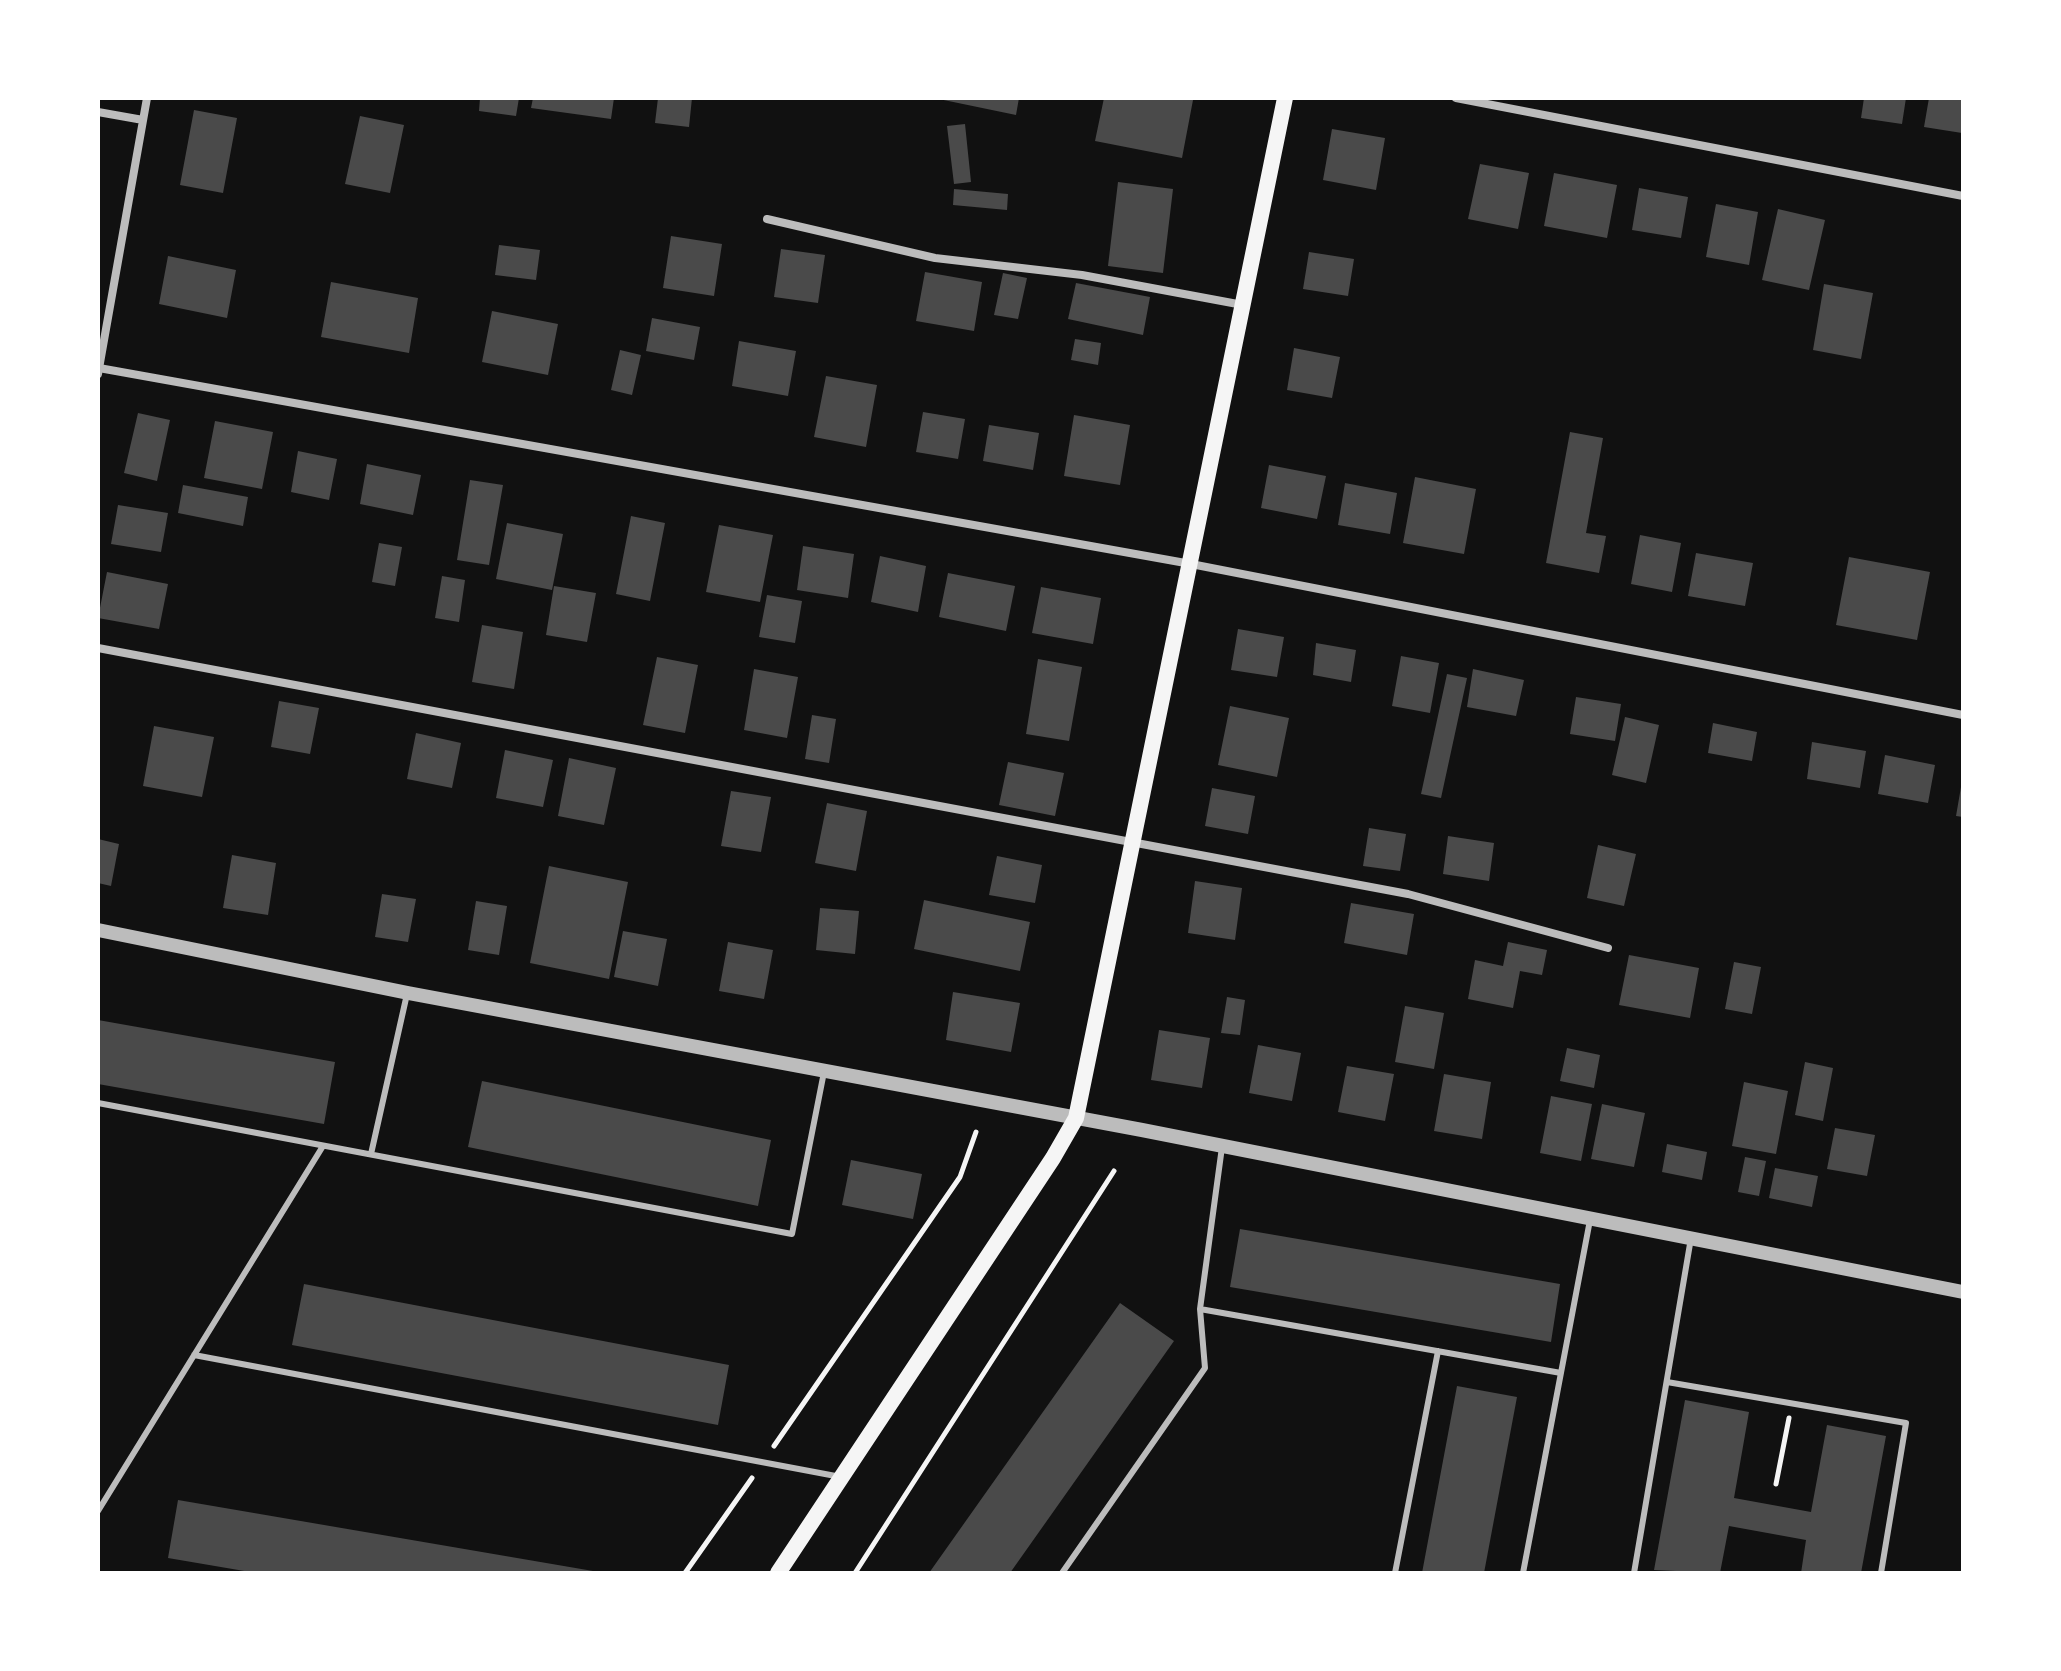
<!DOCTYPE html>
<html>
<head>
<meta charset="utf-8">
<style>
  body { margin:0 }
  #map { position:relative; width:2061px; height:1671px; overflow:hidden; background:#111; font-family:"Playfair Display",serif }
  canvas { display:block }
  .frame { position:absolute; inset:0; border:100px solid #fff; pointer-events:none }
</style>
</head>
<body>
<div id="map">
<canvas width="2061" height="1671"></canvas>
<div class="frame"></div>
</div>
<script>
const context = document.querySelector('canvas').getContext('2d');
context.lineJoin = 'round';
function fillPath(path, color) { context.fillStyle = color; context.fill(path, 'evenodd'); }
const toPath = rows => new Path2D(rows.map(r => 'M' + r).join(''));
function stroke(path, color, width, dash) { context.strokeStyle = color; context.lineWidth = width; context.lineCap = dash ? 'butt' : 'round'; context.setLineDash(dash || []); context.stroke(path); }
fillPath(toPath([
  [480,98,519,98,516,116,479,111],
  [533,98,614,98,611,119,531,108],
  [658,98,692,98,689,127,655,123],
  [934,98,1019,98,1016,115],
  [1104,98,1193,100,1182,158,1095,141],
  [1864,98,1906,98,1902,124,1861,118],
  [1929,98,1963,98,1962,133,1924,127],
  [194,110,237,118,223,193,180,185],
  [360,116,404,125,390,193,345,184],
  [965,124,971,182,954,184,947,126],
  [1332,129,1385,138,1376,190,1323,180],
  [1480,164,1529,173,1518,229,1468,219],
  [1554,173,1617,185,1607,238,1544,226],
  [1118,182,1173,189,1163,273,1108,266],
  [1639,188,1688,197,1681,238,1632,230],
  [954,189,1008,194,1007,210,953,205],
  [1716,204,1758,212,1749,265,1706,257],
  [1778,209,1825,220,1809,290,1762,280],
  [671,236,722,244,714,296,663,288],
  [499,245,540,250,536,280,495,275],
  [781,249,825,255,818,303,774,297],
  [1309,252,1354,259,1348,296,1303,289],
  [168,256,236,270,227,318,159,304],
  [925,272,982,282,974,331,916,321],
  [1003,273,1027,278,1018,319,994,315],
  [331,282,418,298,409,353,321,337],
  [1076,283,1150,297,1143,335,1068,319],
  [1824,284,1873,293,1861,359,1813,350],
  [492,311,558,324,548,375,482,362],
  [652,318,700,327,694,360,646,351],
  [1075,339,1101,343,1098,365,1071,360],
  [739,341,796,351,788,396,732,386],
  [1294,348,1340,357,1332,398,1287,390],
  [620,350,641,355,632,395,611,390],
  [826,376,877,385,866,447,814,437],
  [923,412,965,419,958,459,916,452],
  [138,413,170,420,157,481,124,473],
  [1074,415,1130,425,1120,485,1064,476],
  [215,421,273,432,262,489,204,478],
  [989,425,1039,433,1033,470,983,461],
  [1570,432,1603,438,1586,533,1606,536,1599,573,1546,563],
  [298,451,337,459,329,500,291,492],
  [367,464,421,475,413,515,360,504],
  [1269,465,1326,476,1317,519,1261,508],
  [1415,477,1476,489,1464,554,1403,543],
  [470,480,503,485,489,565,457,560],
  [1345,483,1397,493,1390,534,1338,525],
  [183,485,248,497,243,526,178,513],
  [118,505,168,513,161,552,111,544],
  [631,516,665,523,650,601,616,594],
  [507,523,563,534,552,590,496,579],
  [719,525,773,535,760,602,706,592],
  [1640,535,1681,543,1672,592,1631,584],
  [379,543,402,547,395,586,372,582],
  [803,546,854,554,848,598,797,590],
  [1696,553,1753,563,1745,606,1688,596],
  [880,556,926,566,918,612,871,602],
  [1849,557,1930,572,1917,640,1836,625],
  [107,572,168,584,159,629,98,618],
  [948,573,1015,586,1006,631,939,617],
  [442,576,465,580,459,622,435,618],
  [554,586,596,593,587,642,546,635],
  [1041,587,1101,598,1093,644,1032,633],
  [767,595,802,601,795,643,759,637],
  [482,625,523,632,514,689,472,682],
  [1238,629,1284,637,1277,677,1231,670],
  [1316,643,1356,650,1351,682,1313,675],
  [1401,656,1439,663,1430,713,1392,706],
  [657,657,698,665,685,733,643,725],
  [1038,659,1082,667,1069,741,1026,734],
  [754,669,798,677,787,738,744,730],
  [1473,669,1524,680,1516,716,1467,707],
  [1447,674,1467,678,1441,798,1421,794],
  [1576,697,1621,704,1615,741,1570,734],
  [279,701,319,708,310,754,271,747],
  [1230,706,1289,718,1277,777,1218,765],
  [812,715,836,719,829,763,805,759],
  [1625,717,1659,725,1646,783,1612,775],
  [1713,723,1757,732,1752,761,1708,753],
  [154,726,214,737,202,797,143,786],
  [416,733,461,743,452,788,407,779],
  [1812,742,1866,751,1860,788,1807,779],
  [505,750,553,760,543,807,496,798],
  [1885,755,1935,765,1928,803,1878,794],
  [569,758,616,768,604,825,558,816],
  [1008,762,1064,773,1055,816,999,805],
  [1961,787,1963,787,1963,817,1956,816],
  [1212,788,1255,796,1248,834,1205,826],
  [731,791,771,797,761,852,721,846],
  [827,803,867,811,856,871,815,863],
  [1369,828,1406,834,1400,871,1363,866],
  [1448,836,1494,843,1489,881,1443,874],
  [98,839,119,844,111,886,98,883],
  [1598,845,1636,854,1624,906,1587,898],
  [232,855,276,863,268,915,223,908],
  [997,856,1042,865,1035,903,989,895],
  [549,866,628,882,609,979,530,963],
  [1195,881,1242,888,1235,940,1188,933],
  [382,894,416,899,408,942,375,937],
  [924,900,1030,922,1020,971,914,949],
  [476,901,507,906,499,955,468,950],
  [1351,903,1414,914,1407,955,1344,943],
  [820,908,859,911,855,954,816,950],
  [623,931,667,939,658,986,614,977],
  [728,942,773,950,764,999,719,991],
  [1508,942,1547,950,1542,975,1520,971,1513,1008,1468,999,1475,960,1503,966],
  [1629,955,1699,968,1690,1018,1619,1005],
  [1734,962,1761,967,1752,1014,1725,1009],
  [953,992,1020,1003,1011,1052,946,1040],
  [1227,997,1245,1000,1240,1035,1221,1033],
  [1405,1006,1444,1013,1434,1069,1395,1062],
  [98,1020,335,1062,324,1124,98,1084],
  [1159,1030,1210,1038,1202,1088,1151,1080],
  [1258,1045,1301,1053,1292,1101,1249,1093],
  [1567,1048,1600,1055,1594,1088,1560,1081],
  [1805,1062,1833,1068,1823,1121,1795,1115],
  [1347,1066,1394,1074,1385,1121,1338,1112],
  [1444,1074,1491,1082,1482,1139,1434,1131],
  [482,1081,771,1140,758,1206,468,1147],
  [1744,1082,1788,1091,1776,1154,1732,1146],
  [1551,1096,1592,1104,1581,1161,1540,1153],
  [1602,1104,1645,1113,1634,1167,1591,1159],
  [1835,1128,1875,1135,1867,1176,1827,1169],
  [1667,1144,1707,1152,1702,1180,1662,1172],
  [1745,1157,1766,1161,1759,1196,1738,1192],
  [851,1160,922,1174,913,1219,842,1205],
  [1775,1168,1818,1176,1812,1207,1769,1198],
  [1240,1229,1560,1284,1551,1342,1230,1287],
  [304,1284,729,1365,718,1425,292,1345],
  [1120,1303,1174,1341,1010,1573,929,1573],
  [1457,1386,1517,1397,1484,1573,1422,1573],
  [1685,1400,1749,1412,1734,1498,1811,1512,1827,1425,1886,1436,1861,1573,1801,1573,1806,1540,1729,1526,1720,1573,1654,1570],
  [178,1500,593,1571,593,1573,256,1573,168,1558]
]), '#4a4a4a');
stroke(toPath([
  [774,1446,960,1177,976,1132],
  [1776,1484,1789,1418],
  [685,1573,752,1478],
  [855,1573,1114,1171]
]), '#f5f5f5', 5);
stroke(toPath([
  [98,1103,792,1234,824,1072],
  [1222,1147,1200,1309,1561,1373],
  [371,1154,407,994],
  [194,1355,841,1477],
  [1667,1382,1906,1423,1881,1573],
  [98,1511,323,1146],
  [1062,1573,1205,1368,1200,1309],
  [1395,1573,1438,1351],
  [1523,1573,1590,1220],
  [1634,1573,1691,1238]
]), '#bcbcbc', 6);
stroke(toPath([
  [1456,98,1963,196],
  [98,112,143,120],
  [767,219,935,258,1082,275,1243,305],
  [99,368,1191,564,1963,715],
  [98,374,147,98],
  [98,648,1408,894,1608,948]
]), '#bcbcbc', 8);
stroke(toPath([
  [98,930,408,993,1142,1130,1963,1292]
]), '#bcbcbc', 14);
stroke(toPath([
  [778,1573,1053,1158,1076,1118,1285,98]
]), '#f5f5f5', 16);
</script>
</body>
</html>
